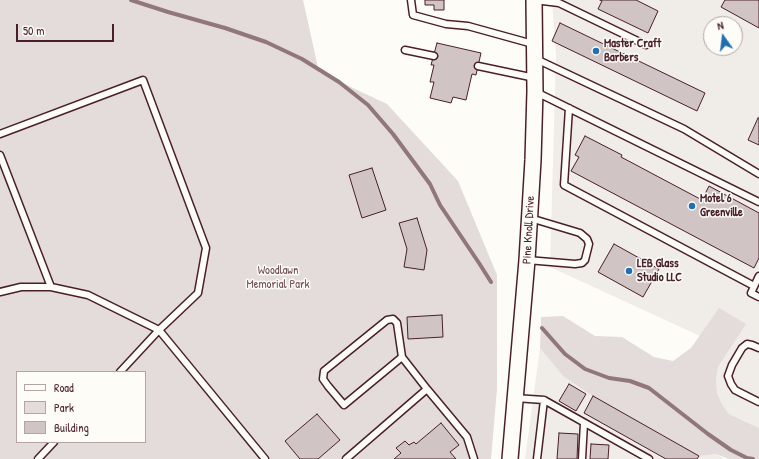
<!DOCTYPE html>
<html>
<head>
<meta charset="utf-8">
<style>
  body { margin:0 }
  #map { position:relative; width:759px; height:459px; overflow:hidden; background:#fdfcf7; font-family:"Patrick Hand",sans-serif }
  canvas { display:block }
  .legend { position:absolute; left:16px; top:371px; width:130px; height:72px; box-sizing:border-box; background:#fdfcf7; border:1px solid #b5a4a5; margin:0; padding:5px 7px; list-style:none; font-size:12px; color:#4a1f2b }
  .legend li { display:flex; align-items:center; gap:8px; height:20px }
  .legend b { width:20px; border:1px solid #b5a4a5 }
  .north { position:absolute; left:703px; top:16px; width:40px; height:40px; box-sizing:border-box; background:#fdfcf7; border:1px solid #b5a4a5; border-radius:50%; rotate:346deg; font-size:11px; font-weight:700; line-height:16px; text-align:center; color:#4a1f2b }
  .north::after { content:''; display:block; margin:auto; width:14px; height:18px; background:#1f6fb2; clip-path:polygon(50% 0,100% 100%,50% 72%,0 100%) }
  .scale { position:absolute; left:16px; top:24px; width:98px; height:18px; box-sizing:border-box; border:2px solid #4a1f2b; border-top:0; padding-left:5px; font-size:12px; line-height:14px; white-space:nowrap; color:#4a1f2b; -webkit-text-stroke:3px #fdfcf7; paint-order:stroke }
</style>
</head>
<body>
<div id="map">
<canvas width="759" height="459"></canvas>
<ul class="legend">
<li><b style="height:5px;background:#fdfcf7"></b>Road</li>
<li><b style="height:11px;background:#e3dcda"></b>Park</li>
<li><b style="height:11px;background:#d0c5c4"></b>Building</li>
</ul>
<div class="north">N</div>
<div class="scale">50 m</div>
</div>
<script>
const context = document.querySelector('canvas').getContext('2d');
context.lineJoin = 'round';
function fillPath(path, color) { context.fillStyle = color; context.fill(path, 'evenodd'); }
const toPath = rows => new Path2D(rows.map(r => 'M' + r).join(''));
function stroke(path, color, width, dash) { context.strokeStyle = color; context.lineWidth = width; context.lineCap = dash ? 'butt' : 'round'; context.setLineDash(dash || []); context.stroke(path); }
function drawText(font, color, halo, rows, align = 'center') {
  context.font = font + ' "Patrick Hand",sans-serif'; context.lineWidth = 3; context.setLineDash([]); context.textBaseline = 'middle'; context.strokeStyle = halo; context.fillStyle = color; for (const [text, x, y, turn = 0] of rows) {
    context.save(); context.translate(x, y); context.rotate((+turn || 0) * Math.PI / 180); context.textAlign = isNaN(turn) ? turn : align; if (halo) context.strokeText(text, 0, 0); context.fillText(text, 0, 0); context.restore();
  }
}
fillPath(toPath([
  [552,0,759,0,759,428,729,414,722,404,717,393,716,380,718,367,745,324,719,309,700,336,550,267,556,56],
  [711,24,735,24,735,48,711,48],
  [540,348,563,376,699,456,716,454,725,459,525,459]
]), '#f0ece8');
fillPath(toPath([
  [0,0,303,0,319,72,387,104,458,181,497,275,497,389,491,459,0,459],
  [17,372,145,372,145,442,17,442],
  [719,308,746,324,718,367,716,380,717,393,722,404,729,414,759,428,759,459,729,459,716,454,699,456,593,396,563,376,540,348,541,317,563,316,595,336,622,337,654,357,673,361,691,348]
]), '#e3dcda');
stroke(toPath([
  [131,0,168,12,225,28,266,42,302,59,339,82,368,105,393,134,430,184,440,205,479,263,491,282],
  [542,328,565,354,585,369,609,378,630,381,649,388,708,434,731,450,747,458,753,459]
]), '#91777b', 4);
const building = toPath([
  [425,0,444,0,444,10,434,10,434,5,425,5,425,0],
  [600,0,636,0,658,11,648,33,598,9,602,1,600,0],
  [725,0,759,0,759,28,721,7,725,0],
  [560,23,705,93,697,111,552,41,560,23],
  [437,43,481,53,476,75,472,74,466,100,453,97,451,103,430,98,434,82,430,82,434,65,431,65,437,43],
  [758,118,759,118,759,145,748,140,758,118],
  [585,136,622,155,621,157,702,200,709,186,759,213,759,258,754,268,571,171,579,157,575,155,585,136],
  [372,168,386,210,362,218,349,175,372,168],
  [417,218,427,250,424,270,404,267,407,249,399,223,417,218],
  [614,244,659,269,643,297,598,272,614,244],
  [442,315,443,337,408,339,407,317,442,315],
  [569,384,586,394,576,411,559,401,569,384],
  [593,396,699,456,697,459,666,459,584,413,593,396],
  [317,414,340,440,318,459,300,459,285,441,317,414],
  [441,423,459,445,450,452,456,459,394,459,401,453,396,448,405,441,409,445,414,442,416,444,441,423],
  [559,433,578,434,577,459,557,459,559,433],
  [591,444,609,445,608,459,590,459,591,444]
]);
fillPath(building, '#d0c5c4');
stroke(building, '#4a1f2b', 1);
const service = toPath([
  [411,0,413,15,446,24,468,26,533,44],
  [534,0,559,3,646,45],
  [405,50,434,56],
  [536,59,684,129,759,174],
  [478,66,535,78],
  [536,92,759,202],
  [569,108,564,185,754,286],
  [0,134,143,80,206,248,198,293,159,330,120,372],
  [0,155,51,287],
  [527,260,575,264,582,263,585,260,589,244,587,239,580,233,530,218],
  [759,276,751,293,759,297],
  [0,292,21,287,51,287,88,295,159,330,265,459],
  [759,348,752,345,747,344,742,348,732,365,728,376,731,384,735,390,759,402],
  [402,357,344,405,328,386,323,379,324,371,387,320,393,319,397,323,402,357,427,389],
  [515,398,544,400,537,459],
  [544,400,649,459],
  [38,459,54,442],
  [346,459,427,389,467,437,474,459],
  [582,459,584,423]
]);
const tertiary = toPath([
  [510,459,527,260,533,160,535,91,534,0]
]);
stroke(service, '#4a1f2b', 9);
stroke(tertiary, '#4a1f2b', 18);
stroke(service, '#fdfcf7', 6);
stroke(tertiary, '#fdfcf7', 15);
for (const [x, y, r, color] of [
  [596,51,4,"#1f6fb2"],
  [692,206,4,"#1f6fb2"],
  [629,271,4,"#1f6fb2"]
]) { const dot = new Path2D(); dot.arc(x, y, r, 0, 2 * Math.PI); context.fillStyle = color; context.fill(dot); stroke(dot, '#fdfcf7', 1.5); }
drawText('bold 12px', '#4a1f2b', '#fdfcf7', [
  ["Master Craft",604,44],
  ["Barbers",604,58],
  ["Motel 6",700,199],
  ["Greenville",700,213],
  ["LEB Glass",637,264],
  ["Studio LLC",637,278]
], 'left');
drawText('12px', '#4a1f2b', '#fdfcf7', [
  ["Pine Knoll Drive",529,230,-87]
]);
drawText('12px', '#704e57', '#fdfcf7', [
  ["Woodlawn",278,271],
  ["Memorial Park",278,285]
]);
</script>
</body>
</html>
